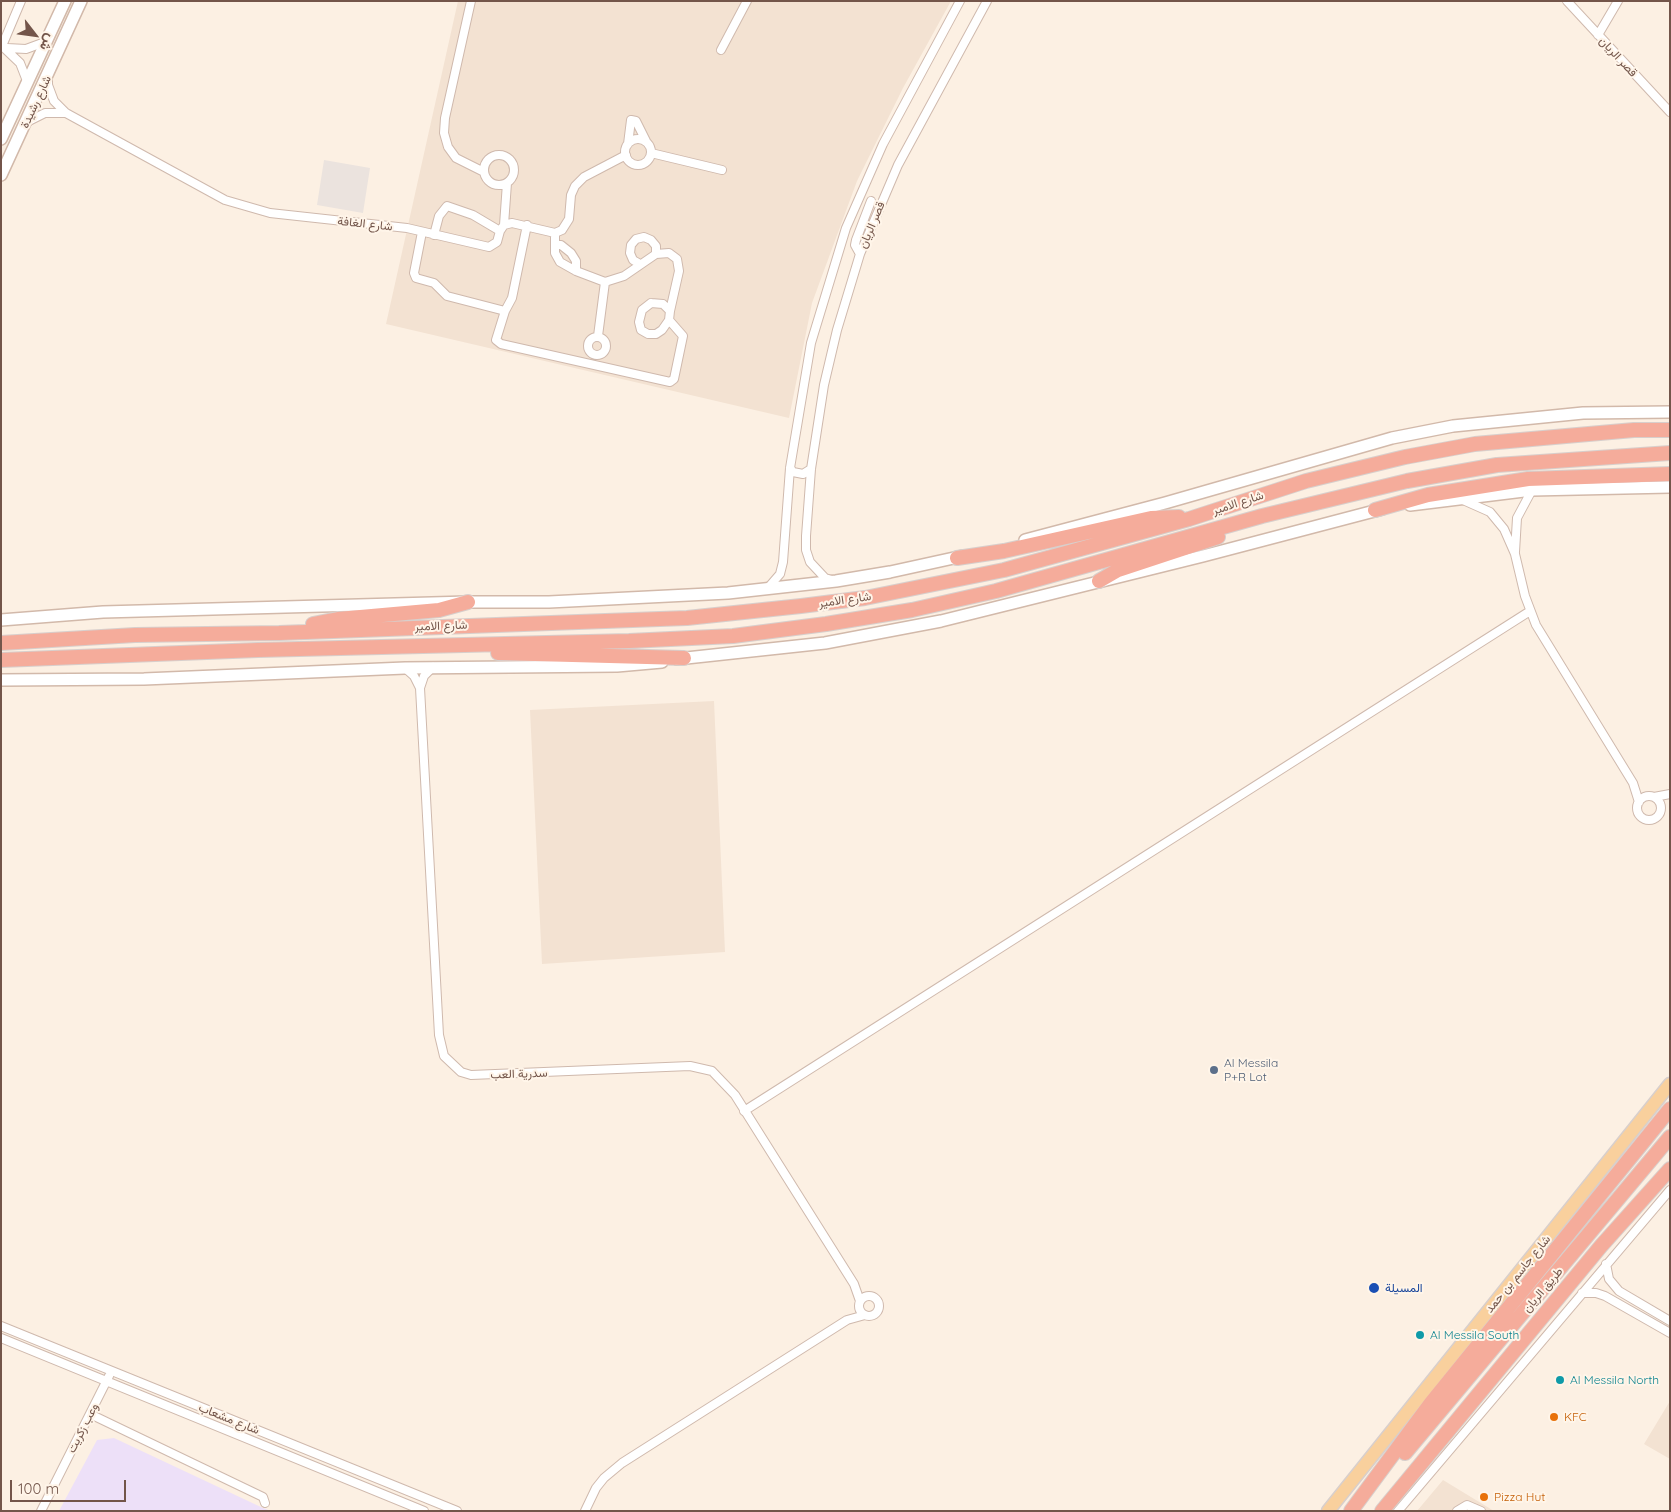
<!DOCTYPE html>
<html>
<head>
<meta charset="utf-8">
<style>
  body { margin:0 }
  #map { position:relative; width:1671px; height:1512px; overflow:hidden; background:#fcf0e3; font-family:Quicksand,Vazirmatn,sans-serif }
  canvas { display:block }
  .frame { position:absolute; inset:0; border:2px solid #73554a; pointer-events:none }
  .north { position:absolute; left:10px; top:10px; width:50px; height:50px; -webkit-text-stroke:4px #fff5e9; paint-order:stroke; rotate:120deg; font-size:14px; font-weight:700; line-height:20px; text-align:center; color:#73554a }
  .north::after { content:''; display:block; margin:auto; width:18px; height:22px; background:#73554a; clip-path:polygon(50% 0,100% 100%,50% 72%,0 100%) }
  .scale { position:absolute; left:10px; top:1480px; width:116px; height:22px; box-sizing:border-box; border:2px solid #73554a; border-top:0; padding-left:6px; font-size:15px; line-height:18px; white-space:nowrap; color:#73554a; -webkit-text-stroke:4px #fff5e9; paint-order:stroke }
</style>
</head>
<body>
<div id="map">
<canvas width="1671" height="1512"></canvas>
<div class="frame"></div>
<div class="north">ش</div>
<div class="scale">100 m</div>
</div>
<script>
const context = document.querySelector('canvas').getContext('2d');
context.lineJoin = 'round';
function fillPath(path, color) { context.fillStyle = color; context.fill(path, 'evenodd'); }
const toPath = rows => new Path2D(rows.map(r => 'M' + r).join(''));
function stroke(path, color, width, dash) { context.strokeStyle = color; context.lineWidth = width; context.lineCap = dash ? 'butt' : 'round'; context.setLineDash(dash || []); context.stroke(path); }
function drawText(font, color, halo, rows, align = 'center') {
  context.font = font + ' Quicksand,Vazirmatn,sans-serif'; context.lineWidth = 4; context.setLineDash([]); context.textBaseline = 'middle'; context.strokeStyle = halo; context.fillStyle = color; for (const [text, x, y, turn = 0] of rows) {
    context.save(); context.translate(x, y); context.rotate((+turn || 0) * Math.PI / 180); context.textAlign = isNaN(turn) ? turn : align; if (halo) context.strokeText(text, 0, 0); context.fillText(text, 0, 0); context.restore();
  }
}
fillPath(toPath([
  [458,1,951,1,903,88,857,181,812,303,789,418,386,324],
  [714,701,725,952,542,964,530,710],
  [1670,1401,1670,1459,1644,1444],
  [1443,1480,1494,1511,1417,1511]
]), '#f3e2d2');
fillPath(toPath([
  [324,160,370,168,363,213,317,205]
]), '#ebe3de');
fillPath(toPath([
  [114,1438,263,1508,271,1511,59,1511,97,1440]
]), '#ede0f8');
const street = toPath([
  [471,1,445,118,444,133,448,147,456,158,484,172],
  [1567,1,1670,112],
  [1598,35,1618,1],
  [1,45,20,63,27,81],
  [2,46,21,1],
  [7,48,26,49,45,42],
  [721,50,747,1],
  [48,76,48,85,54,101,66,113,225,200,270,213,407,228,489,247,497,242,500,231,504,225,512,223,555,233,562,230,569,219,571,195,575,186,584,177,626,155],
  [27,122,45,113,66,113],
  '625 152a13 13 0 1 1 26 0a13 13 0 1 1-26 0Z',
  [628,144,631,120,636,121,646,141],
  [651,153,722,170],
  '484 170a15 15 0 1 1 30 0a15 15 0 1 1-30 0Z',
  [504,225,507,183],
  [422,232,414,273,416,278,434,283,447,296,505,311,512,298,527,225],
  [555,233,555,253,560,262,576,271,605,282,624,276,656,254,669,253,677,259,679,271,670,311],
  [434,235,439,216,447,206,473,215,500,231],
  [555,245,561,245,571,253,576,261,576,271],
  [860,254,855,245,856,240,871,201],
  [640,264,633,260,630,253,631,245,636,239,644,237,651,240,656,246,656,254],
  [651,303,663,304,670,311,669,320,662,330,656,334,648,334,641,330,639,322,642,310,651,303],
  [505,311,496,340,501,344,670,382,674,379,683,336,669,320],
  [598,336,605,282],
  '588 346a9 9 0 1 1 18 0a9 9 0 1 1-18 0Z',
  [790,468,793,472,803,474,811,469],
  [1463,500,1490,512,1504,529,1515,554,1525,596,1536,625,1633,783,1639,802],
  [1515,552,1517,518,1532,490],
  [832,580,825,578,810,562,806,550,806,536,811,469,824,385,837,330,860,254,898,165,987,1],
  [767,589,780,574,783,562,790,468,811,343,846,228,883,144,960,1],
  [405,668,414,676,420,688,439,1035,444,1056,461,1072,471,1075,690,1066,712,1071,735,1095,854,1284,860,1301],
  [420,688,424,676,433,667],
  '1637 808a12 12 0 1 1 24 0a12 12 0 1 1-24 0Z',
  [1654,797,1670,794],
  [744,1111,1530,611],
  [1606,1264,1609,1279,1619,1291,1670,1321],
  [1582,1293,1596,1293,1605,1296,1670,1333],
  '859 1306a10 10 0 1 1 20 0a10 10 0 1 1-20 0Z',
  [1,1326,457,1511],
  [1,1338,424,1511],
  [90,1414,263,1497,265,1503],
  [41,1511,109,1376],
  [585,1511,596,1488,604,1478,622,1463,847,1320,865,1315],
  [1398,1511,1670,1190],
  [1457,1511,1467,1505,1481,1511]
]);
const secondary = toPath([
  [1,139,65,1],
  [1,175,81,1],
  [1410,505,1532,490,1670,487],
  [1025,540,1165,503,1392,438,1453,426,1583,413,1670,412],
  [1,620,103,612,468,602,549,602,728,593,836,581,890,572,963,556],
  [677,659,825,643,941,621,1203,556,1382,509],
  [1,680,144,679,405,668,617,666,662,662]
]);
const primary = toPath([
  [1328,1511,1670,1084]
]);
const highway = toPath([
  [1375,510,1428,495,1528,479,1670,474],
  [957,558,1004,551,1151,518,1179,517],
  [1099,581,1118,570,1218,537],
  [313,624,338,619,439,610,468,602],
  [1,643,135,635,279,633,687,618,801,606,865,598,1004,570,1189,519,1306,481,1405,457,1475,444,1634,430,1670,430],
  [498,653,684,658],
  [1,660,258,650,629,641,733,636,826,624,912,610,996,591,1262,516,1407,481,1497,465,1670,453],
  [1405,1453,1670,1137],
  [1351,1511,1431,1403,1670,1109],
  [1382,1511,1601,1246,1670,1169]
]);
stroke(street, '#cfb9ad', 10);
stroke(secondary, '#d2b9aa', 14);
stroke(primary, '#d8cfcc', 15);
stroke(highway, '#d8cfcc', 16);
stroke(street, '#fff', 8);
stroke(secondary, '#fff', 11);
stroke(primary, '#f9d09d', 12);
stroke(highway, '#f5ac9b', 14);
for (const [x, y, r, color] of [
  [1214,1070,5,"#5c6f8a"],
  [1374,1288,6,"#1a4fb4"],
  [1420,1335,5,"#0f9aa8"],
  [1560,1380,5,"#0f9aa8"],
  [1554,1417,5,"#e8710a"],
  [1484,1497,5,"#e8710a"]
]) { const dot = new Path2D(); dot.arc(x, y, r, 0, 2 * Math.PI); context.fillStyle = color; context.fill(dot); stroke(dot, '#fff5e9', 2); }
drawText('12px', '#73554a', '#fff5e9', [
  ["قصر الريان",1618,57,47],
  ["شارع رشيدة",36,102,-65],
  ["شارع الغافة",365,224,6],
  ["قصر الريان",872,225,-67],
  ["شارع الامير",1238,503,-18],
  ["شارع الامير",845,600,-8],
  ["شارع الامير",441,626,-2],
  ["سدرية العب",519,1074,-2],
  ["شارع جاسم بن حمد",1518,1274,-51],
  ["طريق الريان",1543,1290,-50],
  ["شارع مشعاب",229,1419,22],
  ["وعب زكريت",83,1428,-63]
]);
drawText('12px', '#4e5e75', '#fff5e9', [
  ["Al Messila",1224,1063],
  ["P+R Lot",1224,1077]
], 'left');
drawText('12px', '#164399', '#fff5e9', [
  ["المسيلة",1385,1288]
], 'left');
drawText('12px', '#0d838f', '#fff5e9', [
  ["Al Messila South",1430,1335],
  ["Al Messila North",1570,1380]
], 'left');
drawText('12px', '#c56008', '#fff5e9', [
  ["KFC",1564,1417],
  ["Pizza Hut",1494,1497]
], 'left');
</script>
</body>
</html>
